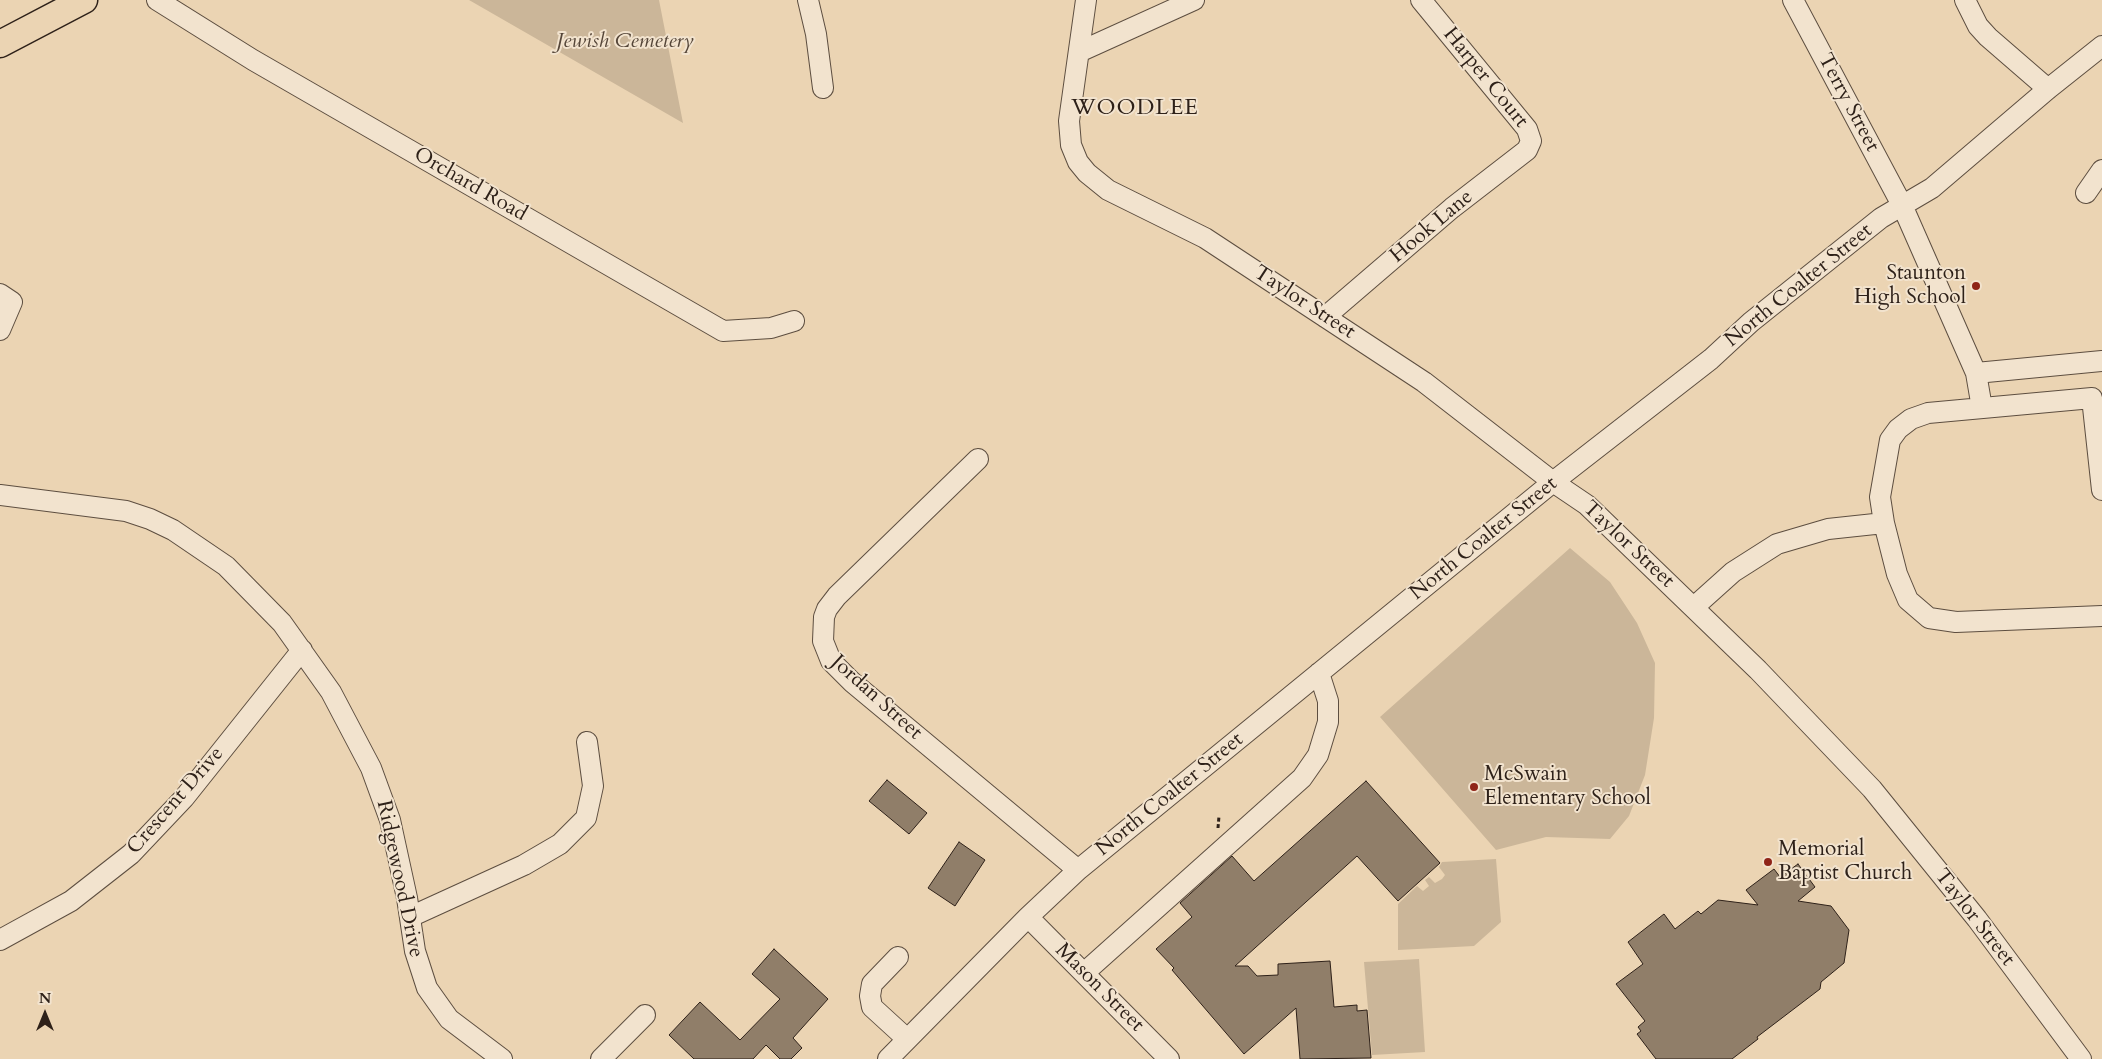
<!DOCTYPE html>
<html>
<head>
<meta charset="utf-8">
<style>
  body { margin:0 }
  #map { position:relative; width:2102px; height:1059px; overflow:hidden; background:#ebd4b3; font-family:Cardo,serif }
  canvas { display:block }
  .north { position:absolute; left:20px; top:989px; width:50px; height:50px; -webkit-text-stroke:4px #f2e3ce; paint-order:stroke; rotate:0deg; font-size:14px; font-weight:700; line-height:20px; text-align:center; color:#2e2119 }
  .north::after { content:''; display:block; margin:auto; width:18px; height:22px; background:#2e2119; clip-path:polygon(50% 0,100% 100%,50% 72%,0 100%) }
</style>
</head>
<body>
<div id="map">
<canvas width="2102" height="1059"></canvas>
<div class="north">N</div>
</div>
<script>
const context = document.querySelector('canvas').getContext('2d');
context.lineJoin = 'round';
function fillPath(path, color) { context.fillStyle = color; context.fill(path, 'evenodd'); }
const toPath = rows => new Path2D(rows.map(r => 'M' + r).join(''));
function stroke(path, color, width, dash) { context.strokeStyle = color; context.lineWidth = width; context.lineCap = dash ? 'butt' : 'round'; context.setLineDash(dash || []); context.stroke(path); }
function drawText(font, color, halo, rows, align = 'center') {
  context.font = font + ' Cardo,serif'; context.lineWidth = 4; context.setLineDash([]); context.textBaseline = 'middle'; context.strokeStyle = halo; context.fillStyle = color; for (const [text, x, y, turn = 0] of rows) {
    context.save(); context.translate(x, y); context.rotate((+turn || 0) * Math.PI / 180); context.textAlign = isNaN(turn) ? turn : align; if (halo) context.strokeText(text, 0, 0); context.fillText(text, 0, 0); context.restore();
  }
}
fillPath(toPath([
  [469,0,659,0,683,123,509,23],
  [1570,548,1610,582,1637,623,1655,663,1654,718,1645,775,1629,816,1610,839,1546,837,1496,850,1380,717],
  [1496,859,1501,922,1474,946,1398,950,1398,904,1417,886,1423,891,1429,886,1425,880,1429,877,1435,883,1442,879,1445,875,1439,867,1442,862],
  [1419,959,1425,1052,1372,1055,1364,962]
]), '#cbb699');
const building = toPath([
  [887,780,927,813,909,834,869,801,887,780],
  [1366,781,1440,863,1398,901,1357,856,1235,966,1248,966,1257,976,1278,975,1278,964,1330,961,1334,1007,1357,1005,1357,1011,1367,1010,1371,1058,1300,1059,1296,1008,1244,1054,1172,970,1174,968,1156,949,1192,917,1180,903,1232,856,1254,881,1366,781],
  [959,842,985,860,955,906,928,888,959,842],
  [1798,864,1815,887,1798,901,1831,906,1849,930,1844,963,1821,982,1820,989,1757,1037,1758,1039,1732,1059,1656,1059,1637,1034,1641,1031,1638,1027,1645,1021,1616,984,1643,964,1628,942,1664,914,1675,929,1698,911,1701,914,1718,900,1758,905,1746,890,1774,869,1780,877,1798,864],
  [774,949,828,999,793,1038,802,1048,791,1059,780,1059,766,1045,753,1059,694,1059,669,1035,700,1002,740,1040,780,999,752,974,774,949]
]);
fillPath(building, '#907e69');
stroke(building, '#2e2119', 1);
const minor = toPath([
  [157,0,253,60,723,331,771,328,794,321],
  [808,0,816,34,823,88],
  [1086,0,1069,121,1071,145,1078,162,1087,173,1108,190,1205,238,1424,382,1553,482,1587,505,1758,670,1872,789,1977,919,2081,1059],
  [1793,0,1902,205,1976,373,2102,361],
  [1965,0,1978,26,1988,37,2048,89],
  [1079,52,1194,0],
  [2086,193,2102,170],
  [0,294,12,302,0,330],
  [1325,317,1452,208,1527,150,1531,141,1527,129,1421,0],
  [1976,373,1982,408],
  [978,459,837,596,827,609,824,617,823,641,831,661,852,682,1078,870],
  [2102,490,2092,398,1928,413,1911,419,1898,429,1890,440,1880,497,1884,523,1897,574,1908,600,1929,618,1956,622,2102,616],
  [0,495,126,511,150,519,173,530,226,566,282,623,331,692,371,768,390,820,407,898,415,951,427,988,449,1019,502,1059],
  [1694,607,1733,572,1777,544,1828,529,1884,523],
  [410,917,524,865,560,844,586,818,593,786,587,742],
  [1028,917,1169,1059],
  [0,940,71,901,131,854,184,798,302,650],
  [898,957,872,984,870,996,872,1007,907,1039],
  [1084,973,1302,778,1318,755,1328,722,1328,701,1319,673],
  [601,1059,645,1015],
  [888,1059,1028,917,1078,870,1553,482,1711,359,1751,322,1881,218,1932,188,2048,89,2102,46]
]);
const major = toPath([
  [0,44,84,0]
]);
stroke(minor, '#5d4e40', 22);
stroke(major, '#2e2119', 29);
stroke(toPath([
  [1218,828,1219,816]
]), '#2e2119', 3, [4, 2.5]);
stroke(minor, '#f2e3ce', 20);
stroke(major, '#ebd4b3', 26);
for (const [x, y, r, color] of [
  [1976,286,5,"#8f2418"],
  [1474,787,5,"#8f2418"],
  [1768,862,5,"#8f2418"]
]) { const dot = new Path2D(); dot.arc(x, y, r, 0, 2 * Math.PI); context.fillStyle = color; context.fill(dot); stroke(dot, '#f2e3ce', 2); }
drawText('italic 21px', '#554639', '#f2e3ce', [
  ["Jewish Cemetery",625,42]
]);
drawText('21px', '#2e2119', '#f2e3ce', [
  ["Harper Court",1485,78,51],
  ["Terry Street",1848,103,62],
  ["Orchard Road",470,185,30],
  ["Hook Lane",1432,227,-40],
  ["North Coalter Street",1799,286,-39],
  ["Taylor Street",1304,303,33],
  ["North Coalter Street",1484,539,-39],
  ["Taylor Street",1628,545,43],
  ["Jordan Street",876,698,42],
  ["North Coalter Street",1170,795,-39],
  ["Crescent Drive",176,801,-49],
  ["Ridgewood Drive",399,879,78],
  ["Taylor Street",1974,918,52],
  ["Mason Street",1099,988,45]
]);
drawText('21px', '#2e2119', '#f2e3ce', [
  ["Staunton",1966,274,"right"],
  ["High School",1966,298,"right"],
  ["McSwain",1484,775],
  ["Elementary School",1484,799],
  ["Memorial",1778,850],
  ["Baptist Church",1778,874]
], 'left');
context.letterSpacing = '1px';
drawText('22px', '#2e2119', '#f2e3ce', [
  ["WOODLEE",1135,109]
]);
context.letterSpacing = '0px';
</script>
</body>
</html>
